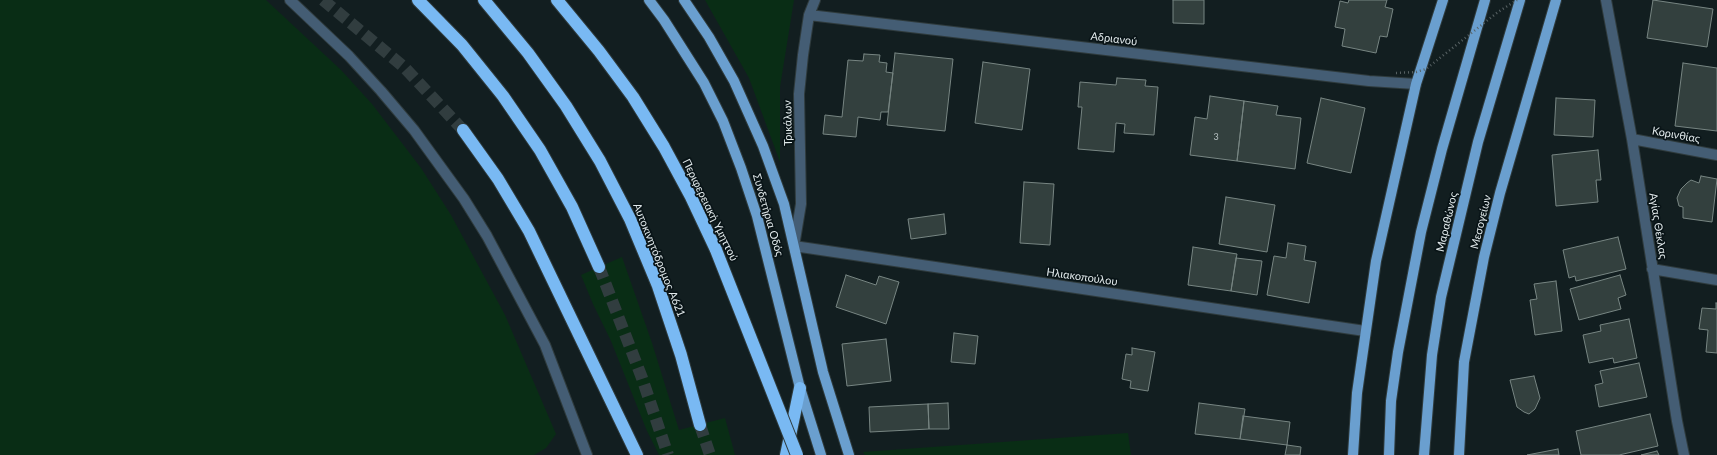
<!DOCTYPE html>
<html>
<head>
<meta charset="utf-8">
<style>
  body { margin:0 }
  canvas { display:block; background:#121e20 }
</style>
</head>
<body>
<canvas width="1717" height="455"></canvas>
<script>
const context = document.querySelector('canvas').getContext('2d');
context.lineJoin = 'round';
function fillPath(path, color) { context.fillStyle = color; context.fill(path, 'evenodd'); }
const toPath = rows => new Path2D(rows.map(r => 'M' + r).join(''));
function stroke(path, color, width, dash) { context.strokeStyle = color; context.lineWidth = width; context.lineCap = dash ? 'butt' : 'round'; context.setLineDash(dash || []); context.stroke(path); }
function drawText(font, color, halo, rows, align = 'center') {
  context.font = font + ' Lato,sans-serif'; context.lineWidth = 3.5; context.setLineDash([]); context.textBaseline = 'middle'; context.strokeStyle = halo; context.fillStyle = color; for (const [text, x, y, turn = 0] of rows) {
    context.save(); context.translate(x, y); context.rotate((+turn || 0) * Math.PI / 180); context.textAlign = isNaN(turn) ? turn : align; if (halo) context.strokeText(text, 0, 0); context.fillText(text, 0, 0); context.restore();
  }
}
fillPath(toPath([
  [0,0,266,0,341,70,372,104,421,168,451,215,505,315,556,434,546,448,534,455,0,455],
  [705,0,794,0,780,87,780,162,749,78],
  [622,257,652,343,679,430,725,418,735,455,659,455,647,431,611,341,593,304,581,275],
  [1128,433,1131,455,865,455,863,452]
]), '#092d15');
const building = toPath([
  [1173,0,1204,0,1204,24,1173,23,1173,0],
  [1349,0,1387,0,1385,7,1393,9,1387,37,1380,36,1376,53,1342,46,1345,29,1335,27,1340,1,1348,3,1349,0],
  [1653,0,1713,9,1707,47,1647,38,1653,0],
  [895,53,953,59,945,131,887,125,895,53],
  [864,54,880,55,879,62,887,63,886,72,893,73,888,112,881,112,880,120,858,117,856,137,823,134,825,115,842,117,848,60,863,61,864,54],
  [983,62,1030,69,1022,130,975,123,983,62],
  [1683,63,1717,68,1717,131,1675,126,1683,63],
  [1117,78,1146,80,1145,86,1158,87,1154,135,1124,133,1125,124,1116,123,1114,152,1078,149,1082,107,1078,107,1080,82,1116,85,1117,78],
  [1210,96,1244,101,1237,161,1190,155,1195,117,1207,119,1210,96],
  [1321,98,1365,108,1351,173,1307,163,1321,98],
  [1556,98,1595,100,1593,137,1554,135,1556,98],
  [1244,101,1278,106,1276,115,1301,118,1295,169,1237,161,1244,101],
  [1598,150,1601,180,1596,180,1598,202,1556,206,1552,155,1598,150],
  [1701,176,1717,179,1712,222,1683,218,1683,207,1679,206,1677,198,1681,189,1687,183,1691,180,1699,183,1701,176],
  [1024,182,1054,184,1050,245,1020,243,1024,182],
  [1226,197,1275,205,1267,252,1219,244,1226,197],
  [944,214,946,234,911,239,908,219,944,214],
  [1618,237,1626,269,1576,281,1575,276,1569,278,1563,250,1618,237],
  [1288,243,1306,246,1304,260,1316,262,1309,303,1267,295,1274,256,1286,258,1288,243],
  [1193,247,1237,254,1231,291,1188,285,1193,247],
  [1236,258,1262,261,1257,295,1231,291,1236,258],
  [846,275,876,285,879,276,899,282,886,324,836,307,846,275],
  [1620,275,1626,295,1618,298,1621,309,1579,320,1570,289,1620,275],
  [1556,281,1562,331,1535,335,1530,300,1537,299,1534,284,1556,281],
  [1716,303,1717,303,1717,353,1706,352,1708,330,1699,329,1702,308,1716,309,1716,303],
  [1629,319,1637,358,1614,363,1613,358,1589,363,1583,335,1601,331,1600,325,1629,319],
  [954,333,978,336,975,364,951,362,954,333],
  [886,339,891,381,847,386,842,344,886,339],
  [1132,348,1155,352,1148,391,1130,388,1131,381,1122,379,1126,354,1132,355,1132,348],
  [1639,363,1647,397,1599,407,1595,385,1603,383,1600,371,1639,363],
  [1534,376,1540,398,1535,409,1529,414,1524,412,1517,407,1510,380,1534,376],
  [948,403,949,429,929,429,928,404,948,403],
  [1199,403,1245,409,1240,439,1195,434,1199,403],
  [928,404,929,429,870,432,869,407,928,404],
  [1650,414,1658,446,1619,455,1581,455,1576,431,1650,414],
  [1243,416,1290,422,1287,445,1240,439,1243,416],
  [1287,445,1301,447,1300,455,1285,455,1287,445],
  [1558,449,1559,455,1527,455,1558,449],
  [1657,451,1659,455,1641,455,1657,451]
]);
fillPath(building, '#33403e');
stroke(building, '#778582', 1);
stroke(toPath([
  [323,0,404,67,463,130],
  [599,267,642,378,668,455],
  [700,425,710,455]
]), '#313d3f', 12, [12, 6]);
const minor = toPath([
  [290,0,349,56,381,91,414,130,464,199,487,236,545,345,587,455],
  [815,0,809,15,803,55,799,94,801,204,794,246,1365,331],
  [1606,0,1632,139,1677,421,1684,455],
  [809,15,1369,81,1416,84],
  [1632,139,1717,155],
  [1652,269,1717,280]
]);
const major = toPath([
  [649,0,664,20,704,83,723,121,741,168,757,216,800,388,821,455],
  [684,0,709,37,734,81,763,146,784,204,823,372,849,455],
  [1353,455,1357,393,1376,261,1416,84,1443,0],
  [1389,455,1391,401,1398,352,1421,232,1442,149,1485,0],
  [1424,455,1432,355,1441,297,1478,142,1520,0],
  [1459,455,1464,362,1484,257,1500,193,1556,0]
]);
const highway = toPath([
  [418,0,462,45,503,96,540,150,572,207,599,267],
  [484,0,528,53,566,106,600,161,630,219,658,286,681,355,700,425],
  [557,0,599,51,633,97,664,147,691,197,716,250],
  [463,130,498,179,529,231,637,455],
  [786,455,800,388]
]);
stroke(minor, '#2f3b3d', 12);
stroke(major, '#2f3b3d', 12);
stroke(highway, '#2f3b3d', 14);
stroke(minor, '#445d74', 10);
stroke(major, '#6a9fcf', 10);
stroke(highway, '#79b9f3', 12);
const highwayBridge = toPath([
  [716,250,797,455]
]);
stroke(highwayBridge, '#2f3b3d', 14, []);
stroke(toPath([
  [1396,73,1416,72,1426,69,1498,12,1517,0]
]), '#576163', 2.5, [1, 3]);
stroke(highwayBridge, '#79b9f3', 12);
drawText('9px', '#b7c0c1', null, [
  ["3",1216,137]
]);
drawText('11px', '#e3ebed', '#091417', [
  ["Αδριανού",1114,39,7],
  ["Τρικάλων",788,123,-91],
  ["Κορινθίας",1676,135,10],
  ["Περιφερειακή Υμηττού",710,210,64],
  ["Συνδετήρια Οδός",768,215,74],
  ["Μαραθώνος",1447,222,-77],
  ["Μεσογείων",1481,222,-76],
  ["Αγίας Θέκλας",1658,226,81],
  ["Αυτοκινητόδρομος Α621",659,260,68],
  ["Ηλιακοπούλου",1082,277,8]
]);
</script>
</body>
</html>
